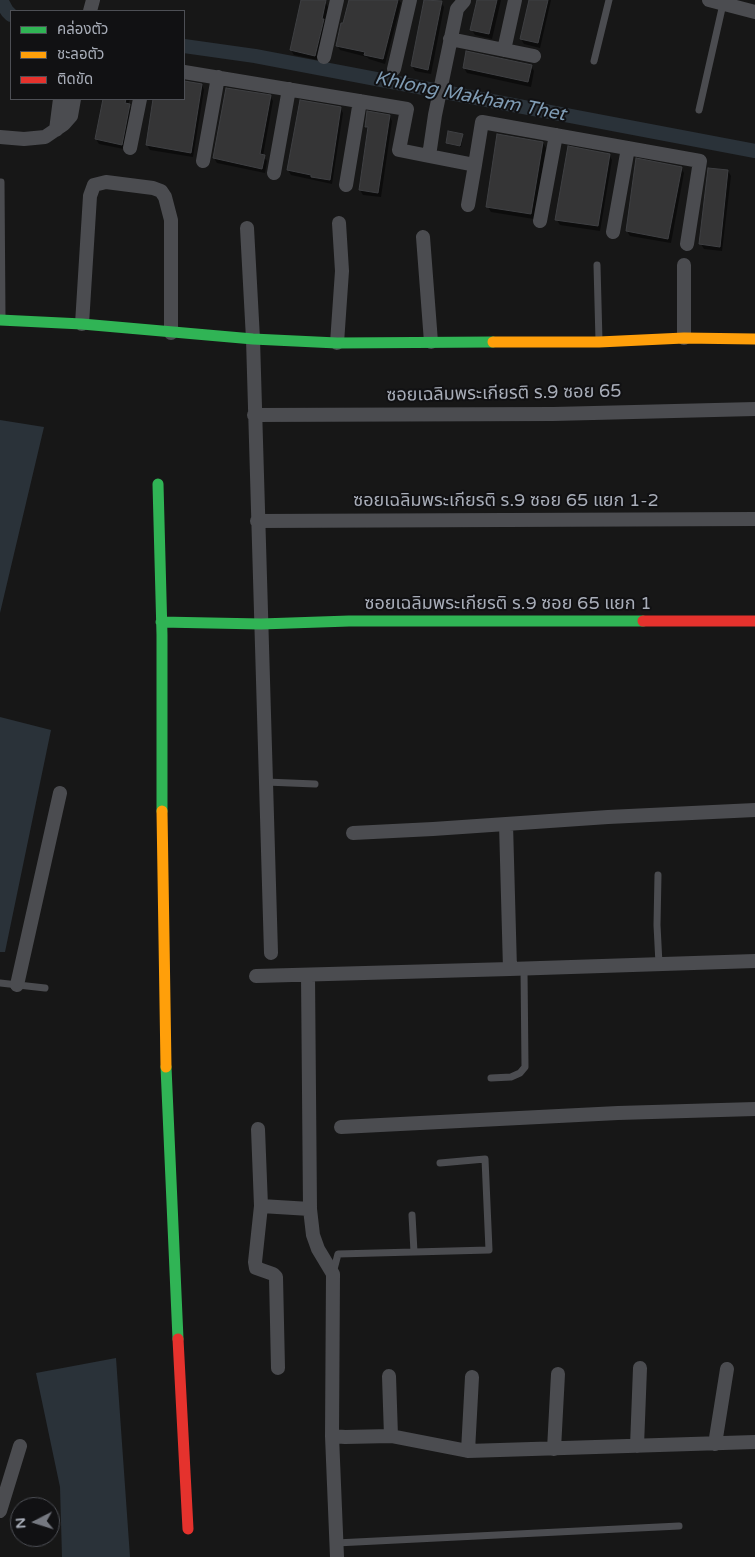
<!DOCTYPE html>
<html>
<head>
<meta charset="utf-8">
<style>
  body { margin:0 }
  #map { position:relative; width:755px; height:1557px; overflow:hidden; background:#171717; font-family:"Varela Round","Noto Sans Thai",sans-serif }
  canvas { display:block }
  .legend { position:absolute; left:10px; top:10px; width:175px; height:90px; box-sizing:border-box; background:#111113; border:1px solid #4d4f55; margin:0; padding:6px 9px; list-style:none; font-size:15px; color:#a8adb8 }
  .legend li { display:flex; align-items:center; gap:10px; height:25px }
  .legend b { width:25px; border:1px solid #4d4f55 }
  .north { position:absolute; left:10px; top:1497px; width:50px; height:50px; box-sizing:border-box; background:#111113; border:1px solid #4d4f55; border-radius:50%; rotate:265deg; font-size:14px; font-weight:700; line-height:20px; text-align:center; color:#a8adb8 }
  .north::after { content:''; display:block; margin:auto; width:18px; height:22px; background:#757880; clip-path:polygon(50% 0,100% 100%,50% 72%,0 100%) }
</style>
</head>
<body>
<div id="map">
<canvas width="755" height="1557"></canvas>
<ul class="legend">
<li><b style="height:6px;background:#30b455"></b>คล่องตัว</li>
<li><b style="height:6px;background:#ff9f0a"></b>ชะลอตัว</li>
<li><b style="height:6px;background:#e5322d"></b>ติดขัด</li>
</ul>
<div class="north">N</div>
</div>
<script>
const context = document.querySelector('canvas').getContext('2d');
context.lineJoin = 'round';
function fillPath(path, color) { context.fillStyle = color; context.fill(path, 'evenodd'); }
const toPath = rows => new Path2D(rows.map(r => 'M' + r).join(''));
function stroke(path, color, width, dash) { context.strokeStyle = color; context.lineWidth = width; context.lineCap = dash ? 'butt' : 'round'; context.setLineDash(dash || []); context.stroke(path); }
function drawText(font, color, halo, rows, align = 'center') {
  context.font = font + ' "Varela Round","Noto Sans Thai",sans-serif'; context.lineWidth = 4; context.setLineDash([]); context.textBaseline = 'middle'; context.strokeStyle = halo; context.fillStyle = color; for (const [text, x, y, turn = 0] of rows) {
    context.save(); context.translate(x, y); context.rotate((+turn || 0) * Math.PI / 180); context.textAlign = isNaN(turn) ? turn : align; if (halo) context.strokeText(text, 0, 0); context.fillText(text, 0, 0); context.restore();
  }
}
fillPath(toPath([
  [0,420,44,427,0,613],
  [0,717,51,730,5,952,0,952],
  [116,1358,130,1557,62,1557,60,1487,36,1373]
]), '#2a3239');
fillPath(toPath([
  [302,0,326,0,326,3,328,7,325,23,326,25,318,60,294,55,291,50],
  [350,0,399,0,401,3,385,64,369,59,367,57,340,50,337,45,344,25],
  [425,0,441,2,444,7,431,74,415,71,412,66],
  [479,0,501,0,492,39,475,35,472,30],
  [531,0,551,0,540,48,524,44,521,39],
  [531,66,534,71,531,87,467,73,464,68],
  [184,82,202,85,204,90,193,157,150,150,147,145,155,99,184,99],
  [270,96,273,101,263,156,267,161,265,173,217,163,214,158],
  [104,99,130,99,128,105,132,110,124,149,99,144,96,139],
  [340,108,343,113,332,184,291,175,288,170],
  [389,116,392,121,381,197,363,195,360,190,369,131,366,126],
  [462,135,463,137,461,147,448,144,447,142],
  [543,143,546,148,534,219,491,212,488,207],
  [609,155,612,160,600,231,560,225,557,220],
  [681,168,684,173,671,243,630,236,627,231],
  [728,171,731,176,722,251,704,249,701,244]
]), '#0007');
stroke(toPath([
  [1,0,7,11,11,15],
  [184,46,255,56,755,151]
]), '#2a3239', 14);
const building = toPath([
  [301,0,326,0,322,19,324,19,315,56,290,50,301,0],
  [349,0,398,0,383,59,364,55,365,52,336,46,341,23,343,23,349,0],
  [424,0,442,1,428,70,411,66,424,0],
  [477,0,497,0,489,34,470,30,477,0],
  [529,0,548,0,538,43,520,39,529,0],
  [466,51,532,65,528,82,463,68,466,51],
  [184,81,202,84,191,153,146,145,153,99,184,99,184,81],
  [226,88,271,95,260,154,265,155,262,169,213,158,226,88],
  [103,99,126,99,125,103,130,104,122,145,95,139,103,99],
  [300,100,341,107,330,180,311,177,311,175,287,170,300,100],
  [367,111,390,115,378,193,359,190,368,127,365,127,367,111],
  [448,131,463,134,460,146,446,143,448,131],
  [497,134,543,142,531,214,486,207,497,134],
  [568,146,610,154,598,226,555,220,568,146],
  [636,158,682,167,668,239,626,231,636,158],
  [708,168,728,170,720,247,699,244,708,168]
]);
fillPath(building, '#353536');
stroke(building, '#3f4043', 1);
stroke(toPath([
  [594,61,609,0],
  [699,110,723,4],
  [1,182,2,317],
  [597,265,599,341],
  [266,782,315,784],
  [658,875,657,925,659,964],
  [0,983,45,988],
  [491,1078,511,1077,520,1073,525,1067,524,969],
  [412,1215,414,1252],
  [333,1273,338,1254,489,1250,485,1159,440,1163],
  [336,1543,679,1526]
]), '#4b4c50', 7);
stroke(toPath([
  [709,0,755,12],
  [464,1,457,9,435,115,429,156,475,165,482,122,700,161,687,244],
  [90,11,93,0],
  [450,39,534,56],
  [504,50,515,0],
  [324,57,337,0],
  [394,69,410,0],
  [184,72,407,109,399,150,429,156],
  [56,130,60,99],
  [0,137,24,139,45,137,64,124,71,116,74,99],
  [130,148,140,99],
  [203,161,218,77],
  [274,173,289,89],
  [346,185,360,101],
  [468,205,475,165],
  [540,221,556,135],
  [247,228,253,339,271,953],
  [613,232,628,148],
  [423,237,431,342],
  [684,265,684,338],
  [82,324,90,196,94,185,106,182,153,188,161,191,165,197,171,220,171,333],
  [337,343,342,271,339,223],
  [254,415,553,414,755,409],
  [257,521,755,519],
  [506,824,510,969],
  [353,833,433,829,608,817,755,810],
  [308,975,310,1209,313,1235,318,1249,333,1274,332,1436,337,1557],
  [256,976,510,969,755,961],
  [17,985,60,793],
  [341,1127,618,1113,755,1109],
  [258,1129,261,1206,255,1262,256,1268,273,1274,276,1277,278,1368],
  [261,1206,310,1209],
  [389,1376,391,1436],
  [332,1436,345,1437,391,1436,468,1451,755,1442],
  [715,1444,727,1369],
  [637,1446,640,1368],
  [554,1449,558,1374],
  [468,1451,472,1377],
  [0,1511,20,1446]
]), '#4b4c50', 14);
stroke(toPath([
  [0,320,82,324,253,339,337,343,493,342],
  [158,484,162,635,162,811],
  [161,622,261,624,349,621,643,621],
  [166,1067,178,1339]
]), '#30b455', 11);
stroke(toPath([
  [493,342,599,342,684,338,755,339],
  [162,811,166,1067]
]), '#ff9f0a', 11);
stroke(toPath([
  [643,621,755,621],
  [178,1339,188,1529]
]), '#e5322d', 11);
drawText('18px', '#a8adb8', '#111113', [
  ["ซอยเฉลิมพระเกียรติ ร.9 ซอย 65",504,394,-1],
  ["ซอยเฉลิมพระเกียรติ ร.9 ซอย 65 แยก 1-2",506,501],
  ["ซอยเฉลิมพระเกียรติ ร.9 ซอย 65 แยก 1",508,604]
]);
drawText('italic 19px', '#7f9bb3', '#111113', [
  ["Khlong Makham Thet",470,97,11]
]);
</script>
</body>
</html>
